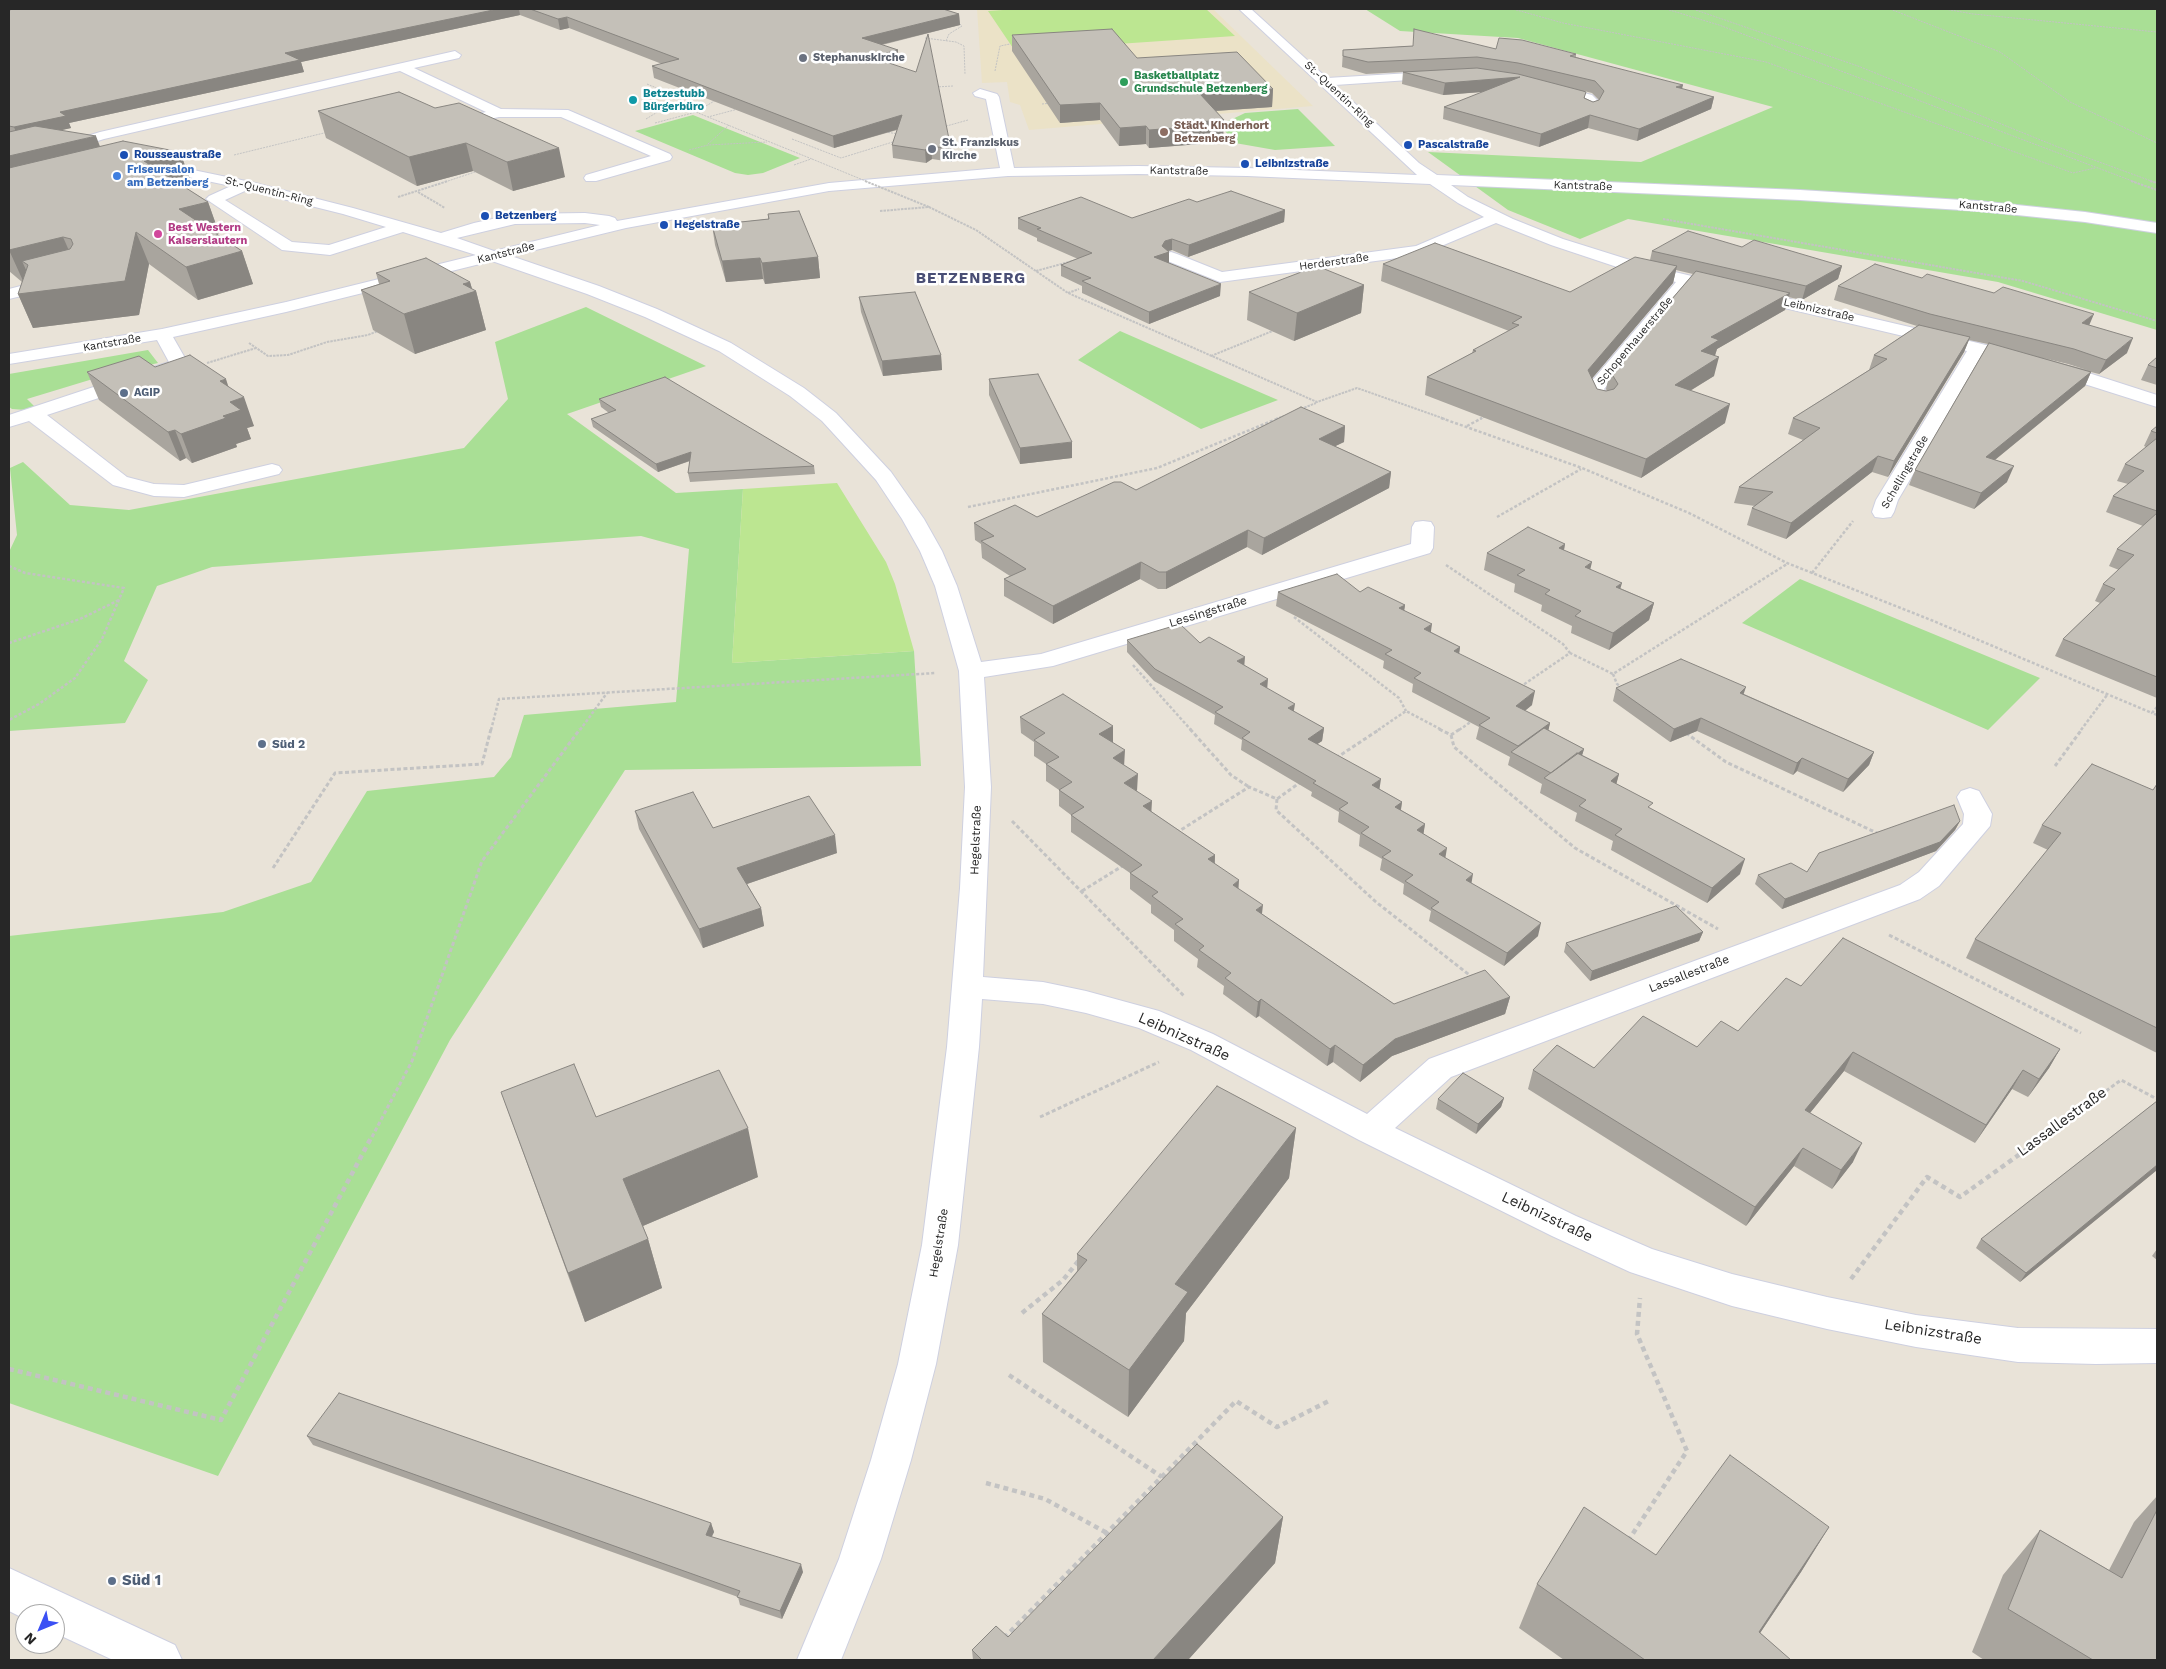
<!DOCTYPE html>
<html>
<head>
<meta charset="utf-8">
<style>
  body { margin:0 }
  #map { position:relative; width:2166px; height:1669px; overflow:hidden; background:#e9e3d8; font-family:"Work Sans",sans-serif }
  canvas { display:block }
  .frame { position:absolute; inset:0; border:10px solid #272727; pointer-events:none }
  .north { position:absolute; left:15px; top:1604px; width:50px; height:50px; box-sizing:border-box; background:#fff; border:1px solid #a9a9a9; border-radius:50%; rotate:225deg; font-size:14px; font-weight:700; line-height:20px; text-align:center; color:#272727 }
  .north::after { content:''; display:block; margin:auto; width:18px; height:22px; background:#3b50f4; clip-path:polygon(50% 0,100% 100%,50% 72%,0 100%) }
</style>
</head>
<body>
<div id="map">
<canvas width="2166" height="1669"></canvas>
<div class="frame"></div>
<div class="north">N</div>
</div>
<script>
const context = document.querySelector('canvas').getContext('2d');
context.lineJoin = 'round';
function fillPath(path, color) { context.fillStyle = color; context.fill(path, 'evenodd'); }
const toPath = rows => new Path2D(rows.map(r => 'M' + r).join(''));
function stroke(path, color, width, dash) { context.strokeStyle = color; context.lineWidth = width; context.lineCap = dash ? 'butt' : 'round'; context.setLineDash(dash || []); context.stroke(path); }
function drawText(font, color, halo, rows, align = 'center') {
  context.font = font + ' "Work Sans",sans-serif'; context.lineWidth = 5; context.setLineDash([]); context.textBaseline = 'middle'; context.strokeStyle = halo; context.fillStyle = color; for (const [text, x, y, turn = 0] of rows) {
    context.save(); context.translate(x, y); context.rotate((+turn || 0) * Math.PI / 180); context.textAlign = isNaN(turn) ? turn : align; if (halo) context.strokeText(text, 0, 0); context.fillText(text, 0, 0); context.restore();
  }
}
fillPath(toPath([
  [977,9,1213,9,1313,106,1029,130,1020,105,1010,102,1007,82,982,83]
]), '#ebe2c7');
fillPath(toPath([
  [1365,9,2157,9,2157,330,1998,282,1628,219,1580,239,1508,210,1428,152,1641,162,1773,107,1518,38,1400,31],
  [1298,109,1335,146,1275,150,1235,143,1220,125,1245,113],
  [693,115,800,158,763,173,748,175,735,173,635,131],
  [586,307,706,366,567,414,676,493,743,489,732,663,914,651,921,766,625,770,450,1040,218,1476,9,1403,9,936,223,912,311,882,367,791,494,777,511,757,524,715,676,702,689,549,641,536,212,567,157,586,124,661,148,680,125,723,9,731,9,552,17,535,10,468,23,462,70,505,129,510,464,448,508,399,495,342],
  [1120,331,1264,394,1278,400,1201,429,1078,360],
  [148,350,158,363,106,375,27,399,35,407,26,410,12,409,9,407,9,374],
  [1800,579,2040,678,1988,730,1742,623]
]), '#a9df95');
fillPath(toPath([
  [1018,9,1206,9,1235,36,1015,51,988,11],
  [837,483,886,562,895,584,914,651,732,663,743,489]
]), '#bce691');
const minor = toPath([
  [1239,9,1251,9,1327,78,1444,71,1445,74,1444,77,1439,78,1335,85,1419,163,1437,175,1800,190,1978,201,2085,212,2157,223,2157,233,2085,222,1978,211,1800,200,1451,185,1468,197,1513,219,1563,239,1649,266,1978,343,2067,366,2157,395,2157,407,2053,374,1983,355,1898,500,1894,512,1891,517,1883,518,1875,517,1872,512,1876,500,1967,351,1691,286,1604,389,1612,402,1609,406,1602,408,1595,406,1585,389,1676,282,1638,274,1551,245,1496,223,1420,255,1220,282,1165,260,1163,257,1165,254,1171,252,1177,254,1222,272,1416,246,1484,217,1458,203,1430,184,1247,176,1138,174,1008,176,829,191,626,228,511,256,599,286,657,309,731,343,804,388,836,413,891,472,924,519,942,551,957,586,981,662,1041,654,1411,544,1412,527,1415,522,1423,521,1431,522,1434,527,1433,548,1430,553,1053,666,984,677,991,787,983,977,1043,982,1086,991,1159,1011,1213,1034,1367,1114,1429,1059,1900,885,1919,872,1963,824,1964,814,1957,797,1961,791,1970,788,1979,791,1992,814,1990,826,1939,886,1920,899,1451,1077,1395,1128,1576,1216,1652,1249,1732,1274,1827,1297,1916,1315,2018,1328,2157,1329,2157,1363,2096,1364,2018,1362,1916,1347,1827,1329,1732,1306,1630,1272,1552,1236,1359,1140,1191,1050,1139,1028,1086,1013,1043,1004,982,999,979,1047,958,1245,936,1364,911,1460,881,1559,841,1660,797,1660,839,1559,871,1460,898,1364,922,1245,947,1047,960,888,965,787,959,671,935,586,920,551,902,519,876,480,822,421,790,396,719,351,645,317,587,294,492,261,286,312,173,337,189,365,187,369,47,415,127,477,154,484,184,485,272,464,279,466,282,470,279,474,184,497,154,496,113,485,29,421,9,427,9,415,169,362,157,340,9,364,9,354,162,329,286,302,476,255,403,232,330,255,282,250,206,199,209,196,231,186,145,168,143,165,145,162,150,161,251,182,353,208,441,233,474,223,515,214,585,213,609,216,615,218,617,221,829,183,1000,168,986,99,975,96,973,93,980,89,997,94,999,97,1014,168,1138,166,1247,168,1417,175,1239,9],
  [247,190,343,214,386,227,329,245,292,242,225,200,247,190],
  [585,223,600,225,494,251,457,238,515,224,585,223],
  [455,51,461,55,459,58,414,68,501,109,568,110,670,154,672,157,670,160,596,181,586,181,584,178,586,175,651,156,561,117,499,117,462,125,457,124,455,121,457,118,486,112,400,71,104,139,60,153,53,149,55,146,100,132,455,51],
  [1548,84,1592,95,1600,103,1595,111,1585,111,1583,108,1586,104,1582,101,1543,91,1541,88,1543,85,1548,84],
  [56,277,62,278,64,282,62,286,9,299,9,289,56,277],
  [9,1568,175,1645,182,1660,113,1660,55,1633,55,1614,25,1614,25,1619,9,1611,9,1568]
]);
stroke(minor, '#ced0e0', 2);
stroke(toPath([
  [1513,9,1563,23,1766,62,2073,173,2095,168],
  [1666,9,1719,25,2135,182],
  [1693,9,1858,66,2058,147,2154,182],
  [1890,9,2000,52,2070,102,2157,143],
  [1945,9,1973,14,2157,32],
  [925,38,956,42,964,46,965,74],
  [946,41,949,34,962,26,956,20],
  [995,71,1000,46,1010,44],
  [647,84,676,96,696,112,708,117],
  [936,87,953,86],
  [1042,104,1052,103],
  [738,109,708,117,812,159],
  [646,119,669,105,685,103],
  [655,123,696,112,716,100],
  [943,127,968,120],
  [885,132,899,134],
  [792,139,841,158,896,141],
  [708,144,729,125],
  [689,150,708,145,767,142],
  [234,155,328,132],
  [794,165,811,159],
  [445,182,478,171]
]), '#c3c3c3', 1, [2, 1]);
stroke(toPath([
  [2131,181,2157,190],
  [2150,181,2157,183],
  [418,192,445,208],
  [398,197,448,181],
  [880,211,929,207,976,230,1068,293,1317,402,1357,388,1445,419],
  [1663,219,2023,281,2157,321],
  [1036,271,1076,260],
  [1068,293,1079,289],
  [249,343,268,356,288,355,327,342,368,335,380,330],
  [1211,356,1275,330],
  [207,363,256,348],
  [1301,409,1316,403],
  [1276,419,1284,416],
  [1480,419,1486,416]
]), '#c3c3c3', 2, [2.5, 1]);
stroke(toPath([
  [1441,418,1582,468,1689,513,1787,563,1931,620,2152,713],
  [1467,426,1482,418],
  [968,507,1157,468,1279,418],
  [1497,517,1581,469],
  [1446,565,1563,644,1570,653],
  [9,566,25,573,124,588,102,639,75,678,39,704,9,720],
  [1812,573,1853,521],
  [1294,617,1399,698,1406,711],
  [9,643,80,619,121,599],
  [1133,665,1191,730],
  [1613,674,1617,684,1624,689],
  [1520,687,1570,653,1613,674,1787,564],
  [2157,707,2152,713,2157,715],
  [491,730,499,699,936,673],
  [580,730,607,693],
  [1378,730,1406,711,1442,730],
  [1459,730,1472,721],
  [2081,730,2107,695]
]), '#c3c3c3', 2.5, [3, 2]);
stroke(toPath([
  [1190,729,1231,775,1249,787],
  [1439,729,1451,735,1460,729],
  [1686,733,1726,762,1879,834],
  [1451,735,1454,747,1575,848,1718,929],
  [1336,758,1380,729],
  [2055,766,2082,729],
  [1277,799,1276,810,1376,902,1472,977],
  [1012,821,1185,997],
  [1176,833,1249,787,1277,799,1302,781],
  [273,868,335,773,482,764,491,729],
  [1082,891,1124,865],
  [1889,935,2081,1033],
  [1040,1117,1159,1062],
  [372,1137,412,1061,482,861,580,729],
  [2043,1137,2121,1080,2157,1099]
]), '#c3c3c3', 3, [4, 2.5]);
stroke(toPath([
  [1851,1279,1927,1177,1960,1197,2045,1136],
  [1022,1313,1063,1280,1080,1259],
  [9,1369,221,1420,372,1136],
  [1009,1375,1162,1477],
  [986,1483,1045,1499,1107,1533],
  [1628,1541,1687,1451,1637,1334,1640,1298],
  [1004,1638,1236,1401,1277,1427,1329,1401]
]), '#c3c3c3', 4.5, [5, 4]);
fillPath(minor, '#fff');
stroke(toPath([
  [812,159,868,182]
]), '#c3c3c3', 1, [2, 1]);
stroke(toPath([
  [865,181,929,207]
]), '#c3c3c3', 2, [2.5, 1]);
fillPath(toPath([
  [9,9,943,9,959,14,960,25,882,45,898,50,898,62,891,64,951,149,952,162,932,159,926,163,893,158,892,145,897,130,834,148,654,78,652,66,662,64,569,28,560,30,520,15,301,62,304,72,69,123,71,128,61,130,100,146,180,152,191,182,181,185,208,202,219,233,217,234,242,251,253,284,198,300,149,264,139,315,33,328,18,294,22,282,9,271],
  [1012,35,1137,58,1273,89,1272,107,1216,111,1224,120,1223,138,1200,140,1200,144,1149,148,1146,144,1119,146,1100,120,1060,123,1012,51],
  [1412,46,1496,49,1576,54,1576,57,1682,89,1714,97,1711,109,1637,141,1588,128,1539,147,1443,119,1444,107,1483,92,1443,95,1402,84,1403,72,1366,74,1342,67,1343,50],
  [1584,91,1592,93,1599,100,1593,102,1585,98],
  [399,92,565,177,513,191,473,171,417,186,326,138,318,111],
  [1197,202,1285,210,1284,222,1188,257,1172,250,1168,251,1169,263,1220,296,1149,324,1082,293,1082,286,1061,276,1061,265,1078,259,1037,241,1037,238,1018,229,1018,218,1132,218],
  [768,214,818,257,820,278,765,284,763,279,726,282,715,245,712,225,768,219],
  [1742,247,1842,266,1838,279,1802,300,1788,297,1785,310,1717,349,1715,356,1714,376,1690,391,1725,423,1641,478,1425,395,1427,377,1472,353,1473,350,1509,331,1381,281,1383,264,1570,292,1650,260,1652,251],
  [1676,270,1693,274,1610,371,1606,389,1607,391,1606,391,1597,389,1592,378,1673,283],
  [376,273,470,282,472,289,476,291,486,330,415,354,373,330,361,290,379,284],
  [1364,285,1361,313,1294,341,1247,320,1249,292],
  [1838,286,2090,325,2127,353,2099,374,2091,372,2085,386,1995,460,2007,482,1974,509,1909,485,1915,470,1988,344,1969,340,1964,352,1888,477,1872,472,1786,539,1747,525,1752,508,1755,506,1734,503,1739,487,1803,440,1788,434,1793,418,1869,370,1874,355,1917,326,1834,300],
  [2043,358,2068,364,2087,370],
  [859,297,941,355,942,370,883,376,861,312],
  [2157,357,2157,385,2141,380,2148,365],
  [155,367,228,387,254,426,247,428,251,439,236,444,237,447,192,463,186,458,180,461,99,400,87,372],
  [989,379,1072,458,1020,464,989,395],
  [599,399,814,466,815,474,690,482,688,473,690,461,658,472,593,427,591,419,609,413,601,407],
  [1345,426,1344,442,1335,446,1391,472,1389,488,1262,555,1247,547,1166,589,1158,589,1140,579,1053,624,1004,596,1004,579,1010,576,982,558,981,544,975,540,974,523,1037,517,1136,490],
  [2157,426,2157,698,2055,656,2063,639,2100,603,2095,601,2103,584,2119,570,2109,566,2117,549,2143,526,2106,512,2113,496,2128,484,2117,481,2125,464,2146,447,2144,446,2151,431],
  [1565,544,1564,550,1590,569,1620,588,1654,603,1649,620,1609,650,1571,633,1572,626,1541,611,1542,605,1514,592,1515,584,1484,570,1487,553],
  [1278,592,1360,592,1405,605,1404,610,1431,632,1460,647,1459,654,1532,705,1525,711,1550,723,1548,730,1584,749,1582,755,1619,774,1616,784,1740,874,1707,903,1611,850,1613,841,1575,821,1577,813,1540,793,1542,784,1508,765,1510,757,1476,739,1479,727,1412,692,1413,684,1383,668,1384,661,1276,606],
  [1127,640,1200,643,1244,665,1268,689,1294,712,1324,728,1322,741,1317,744,1379,789,1402,802,1401,810,1425,824,1423,834,1445,858,1471,883,1538,936,1504,966,1429,921,1431,911,1403,894,1404,884,1380,870,1382,859,1359,846,1360,835,1338,822,1339,812,1311,796,1312,792,1241,750,1242,740,1214,724,1215,715,1154,681,1127,652],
  [1616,688,1744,694,1874,752,1869,765,1843,792,1797,771,1793,775,1697,731,1670,742,1613,701],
  [1020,717,1113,726,1112,742,1137,791,1152,812,1215,855,1215,864,1262,914,1394,1004,1510,997,1505,1014,1392,1056,1360,1082,1333,1062,1327,1066,1259,1016,1256,1018,1223,994,1224,986,1197,967,1198,959,1174,941,1174,930,1151,913,1151,905,1130,889,1130,873,1071,832,1071,815,1059,806,1059,790,1046,781,1046,764,1034,756,1034,742,1021,733],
  [2157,784,2157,1053,1966,958,1975,939,2048,850,2033,843,2042,825,2153,790],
  [635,811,713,828,837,853,747,884,761,908,764,926,703,948,639,829],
  [1960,821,1955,830,1936,851,1782,909,1755,884,1758,875,1807,872],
  [1703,932,1699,941,1590,981,1564,952,1566,943],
  [1801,986,2060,1049,2049,1068,2028,1097,2012,1089,1975,1143,1844,1071,1810,1113,1853,1162,1832,1189,1794,1166,1746,1226,1528,1089,1533,1070,1594,1068,1697,1047,1738,1031],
  [501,1092,596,1117,758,1177,643,1226,648,1239,662,1288,585,1322],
  [1504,1098,1501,1107,1476,1134,1436,1109,1438,1099],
  [2157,1101,2157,1170,2020,1282,1976,1248,1981,1239],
  [1296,1128,1289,1178,1186,1313,1184,1341,1128,1417,1043,1362,1042,1314,1077,1271,1077,1254],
  [2157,1249,2157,1260,2152,1256],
  [307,1436,711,1523,714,1532,712,1537,803,1572,782,1619,740,1605,738,1597,313,1445],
  [2157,1496,2157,1660,1984,1660,1972,1652,2003,1575,2040,1530,2109,1570,2134,1522],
  [1283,1517,1275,1563,1188,1660,973,1660,972,1650,1008,1637],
  [1829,1527,1801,1572,1760,1633,1791,1660,1564,1660,1519,1628,1537,1584,1656,1555]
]), '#a9a59e');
fillPath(toPath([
  [498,9,519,9,520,15,301,62,304,72,69,123,71,128,19,140,14,127,60,112,285,53],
  [959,14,960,25,863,49,862,38],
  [567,17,569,28,560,30,558,19],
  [898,50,898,62,872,68,871,57],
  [1520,77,1518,89,1443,95,1445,83],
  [1683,85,1680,97,1676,87],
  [1273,89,1272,107,1199,112,1200,94],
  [1714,97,1711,109,1637,141,1639,129],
  [1100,103,1100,120,1060,123,1060,105],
  [902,115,902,128,834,148,833,136],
  [1590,115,1588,128,1539,147,1541,134],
  [1224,120,1223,138,1200,140,1200,144,1149,148,1149,130,1197,122],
  [1146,126,1146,144,1119,146,1120,128],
  [96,136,107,165,9,189,9,156],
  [466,143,473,171,417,186,409,157],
  [931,146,932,159,926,163,925,150],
  [559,148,565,177,513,191,507,162],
  [180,152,191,182,155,191,144,161],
  [208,202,219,233,191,241,179,209],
  [1285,210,1284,222,1188,257,1189,245],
  [136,232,149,264,139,315,33,328,18,294],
  [63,237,77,269,28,265,22,261,31,281,24,283,9,250],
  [1172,239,1172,250,1164,252,1169,252,1169,264,1154,257,1165,241],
  [242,251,253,284,198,300,186,267],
  [818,257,820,278,765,284,762,263],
  [760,258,763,279,726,282,722,261],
  [1677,266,1673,283,1584,388,1588,370],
  [1842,266,1838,279,1802,300,1806,286],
  [470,282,473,292,476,291,486,330,415,354,404,314,463,284],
  [1221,284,1220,296,1149,324,1149,312],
  [1364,285,1361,313,1294,341,1297,313],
  [1790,293,1785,310,1717,349,1714,358,1701,351,1711,337],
  [2094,314,2088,328,2082,323],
  [1970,337,1964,352,1888,477,1894,461],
  [2133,338,2127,353,2099,374,2106,360],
  [941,355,942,370,883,376,882,361],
  [1719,357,1714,376,1670,403,1675,385],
  [2091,372,2085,386,1980,472,1986,457],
  [226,379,233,401,244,397,254,426,247,428,251,439,236,444,237,447,192,463,181,434,220,381],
  [1730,404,1725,423,1641,478,1646,459],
  [1345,426,1344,442,1317,455,1319,439],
  [175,430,186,458,180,461,168,432],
  [1072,442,1072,458,1020,464,1020,448],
  [691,452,692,460,658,472,656,464],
  [1878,456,1872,472,1786,539,1791,523],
  [2014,466,2007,482,1974,509,1981,493],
  [1391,472,1389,488,1262,555,1264,538],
  [1248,530,1247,547,1166,589,1166,572],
  [1565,544,1562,560,1559,548],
  [1141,562,1140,579,1053,624,1053,606],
  [1592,562,1588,579,1585,567],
  [1622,583,1617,600,1616,587],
  [1654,603,1649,620,1609,650,1613,633],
  [1405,605,1403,619,1399,608],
  [1432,624,1430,638,1424,629],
  [1460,647,1458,661,1454,651],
  [1245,657,1244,669,1237,661],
  [1268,679,1267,691,1260,684],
  [1746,687,1742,699,1740,693],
  [1535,691,1532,705,1513,720,1516,706],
  [1295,704,1293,716,1288,708],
  [1701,718,1697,731,1670,742,1674,729],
  [1550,723,1547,737,1516,754,1518,746],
  [1113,726,1113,742,1099,750,1099,734],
  [1324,728,1322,741,1307,751,1308,739],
  [1584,749,1580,762,1551,773],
  [1125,750,1124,767,1113,758],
  [1874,752,1869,765,1843,792,1848,779],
  [1802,758,1797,771,1793,775,1797,763],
  [1138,774,1137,791,1124,783],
  [1619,774,1615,789,1611,781],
  [1381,779,1379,792,1372,785],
  [1152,801,1151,818,1143,806],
  [1402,802,1400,814,1395,807],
  [1960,821,1955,830,1936,851,1782,909,1785,899],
  [1425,824,1423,837,1417,830],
  [835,835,837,853,741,886,737,868],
  [1447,848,1445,860,1439,854],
  [1215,855,1214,871,1208,859],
  [1745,859,1740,874,1707,903,1712,888],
  [1473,874,1471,886,1466,880],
  [1239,880,1238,897,1233,885],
  [1263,905,1261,922,1256,910],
  [761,908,764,926,703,948,699,929],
  [1541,923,1538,936,1504,966,1507,953],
  [1703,932,1699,941,1590,981,1592,971],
  [1510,997,1505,1014,1392,1056,1360,1082,1363,1065,1395,1039],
  [1261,999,1259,1016,1256,1018,1258,1002],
  [1335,1045,1333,1062,1327,1066,1330,1049],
  [2060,1049,2049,1068,2028,1097,2039,1079],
  [1853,1052,1844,1071,1797,1129,1805,1110],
  [2023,1070,2012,1089,1975,1143,1986,1125],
  [1504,1098,1501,1107,1476,1134,1478,1124],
  [748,1128,758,1177,638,1228,623,1179],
  [1296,1128,1289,1178,1186,1313,1184,1341,1128,1417,1129,1370,1175,1284],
  [1862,1143,1853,1162,1832,1189,1841,1170],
  [1803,1148,1794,1166,1746,1226,1755,1207],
  [2157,1165,2157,1170,2020,1282,2026,1273],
  [648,1239,662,1288,585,1322,568,1273],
  [1283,1517,1275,1563,1188,1660,1153,1660],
  [711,1523,714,1532,708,1543,706,1535],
  [1829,1527,1801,1572,1742,1660,1759,1632],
  [801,1564,803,1572,782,1619,780,1611]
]), '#898681');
const building = toPath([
  [14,9,498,9,285,53,300,60,60,112,66,116,14,127,9,126,9,10,14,9],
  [530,9,943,9,959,14,862,38,898,50,871,57,916,72,928,34,951,149,931,146,925,150,892,145,902,115,833,136,652,66,679,59,567,17,558,19,530,9],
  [1112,29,1137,58,1237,52,1273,89,1200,94,1224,120,1197,122,1200,126,1149,130,1146,126,1120,128,1100,103,1060,105,1012,35,1112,29],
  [1414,29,1496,49,1499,38,1522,40,1576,54,1570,56,1683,85,1676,87,1714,97,1639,129,1590,115,1541,134,1444,107,1520,77,1445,83,1403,72,1477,68,1518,74,1583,91,1586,92,1584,98,1593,102,1599,100,1604,91,1595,81,1518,63,1477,57,1368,62,1343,56,1343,50,1413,46,1414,29],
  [399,92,435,108,459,103,559,148,507,162,466,143,409,157,318,111,399,92],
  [35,126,96,136,9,156,9,132,35,126],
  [123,141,180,152,144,161,208,202,179,209,242,251,186,267,136,232,125,281,18,294,28,265,22,261,70,249,73,244,71,239,63,237,9,250,9,168,123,141],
  [1231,191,1285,210,1189,245,1172,239,1165,241,1162,246,1169,252,1154,257,1221,284,1149,312,1082,281,1091,278,1061,265,1092,253,1037,229,1041,228,1018,218,1081,197,1132,218,1189,199,1197,202,1231,191],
  [799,211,818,257,762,263,760,258,722,261,712,225,769,219,768,214,799,211],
  [1688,231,1742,247,1754,240,1842,266,1806,286,1652,251,1688,231],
  [1435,243,1570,292,1635,257,1677,266,1588,370,1597,389,1606,391,1614,389,1618,384,1610,371,1696,271,1790,293,1711,337,1719,340,1701,351,1719,357,1675,385,1730,404,1646,459,1427,377,1476,351,1473,350,1519,325,1512,323,1522,317,1383,264,1435,243],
  [426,258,470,282,463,284,476,291,404,314,361,290,390,281,376,273,426,258],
  [1875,264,1922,278,1927,274,1994,293,2003,287,2094,314,2082,323,2133,338,2106,360,2074,349,1930,314,1838,286,1875,264],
  [1317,266,1364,285,1297,313,1249,292,1317,266],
  [915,292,941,355,882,361,859,297,915,292],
  [1919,325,1970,337,1894,461,1878,456,1791,523,1752,508,1773,492,1739,487,1820,428,1793,418,1887,359,1874,355,1919,325],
  [1989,343,2091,372,1986,457,2014,466,1981,493,1915,470,1989,343],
  [190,355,226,379,220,381,244,397,230,402,241,410,223,416,226,418,181,434,175,430,168,432,87,372,139,356,155,367,190,355],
  [2157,357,2157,368,2148,365,2157,357],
  [1038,374,1072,442,1020,448,989,379,1038,374],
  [665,377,814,466,688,473,691,452,656,464,591,419,616,410,599,399,665,377],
  [1301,407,1345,426,1319,439,1391,472,1264,538,1248,530,1166,572,1159,572,1141,562,1053,606,1004,579,1026,569,981,541,994,536,974,523,1015,505,1037,517,1114,482,1121,482,1136,490,1301,407],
  [2157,426,2157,433,2151,431,2157,426],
  [2157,438,2157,511,2113,496,2144,471,2125,464,2157,438],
  [2157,513,2157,677,2063,639,2115,589,2103,584,2134,555,2117,549,2157,513],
  [1528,527,1565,544,1559,548,1592,562,1585,567,1622,583,1616,587,1654,603,1613,633,1575,616,1581,611,1545,594,1550,590,1517,575,1525,570,1487,553,1528,527],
  [1337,574,1360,592,1368,587,1405,605,1399,608,1432,624,1424,629,1460,647,1454,651,1535,691,1516,706,1550,723,1518,746,1479,725,1490,718,1414,678,1421,673,1385,654,1392,650,1278,592,1337,574],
  [1180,624,1200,643,1209,637,1245,657,1237,661,1268,679,1260,684,1295,704,1288,708,1324,728,1308,739,1381,779,1372,785,1402,802,1395,807,1425,824,1417,830,1447,848,1439,854,1473,874,1466,880,1541,923,1507,953,1431,908,1439,902,1405,881,1413,875,1382,857,1391,851,1361,833,1369,827,1339,809,1348,803,1313,783,1316,781,1242,738,1250,732,1215,712,1223,707,1155,669,1127,640,1180,624],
  [1681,659,1746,687,1740,693,1874,752,1848,779,1802,758,1797,763,1701,718,1674,729,1616,688,1681,659],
  [1063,694,1113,726,1099,734,1125,750,1113,758,1138,774,1124,783,1152,801,1143,806,1215,855,1208,859,1239,880,1233,885,1263,905,1256,910,1394,1004,1485,970,1510,997,1395,1039,1363,1065,1335,1045,1330,1049,1261,999,1258,1002,1225,978,1231,973,1199,950,1204,946,1175,924,1183,919,1152,896,1158,892,1130,873,1142,865,1071,815,1084,807,1059,790,1072,782,1046,764,1059,757,1034,740,1045,733,1020,717,1063,694],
  [1544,728,1584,749,1551,773,1511,752,1544,728],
  [1577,753,1619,774,1611,781,1653,803,1648,807,1745,859,1712,888,1615,835,1622,829,1579,806,1586,800,1544,778,1577,753],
  [2092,764,2153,790,2157,784,2157,1028,1975,939,2061,833,2042,825,2092,764],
  [693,792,713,828,809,796,835,835,737,868,761,908,699,929,635,811,693,792],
  [1954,805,1960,821,1940,842,1785,899,1758,875,1791,863,1807,872,1819,853,1954,805],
  [1676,906,1703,932,1592,971,1566,943,1676,906],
  [1843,938,2060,1049,2039,1079,2023,1070,1986,1125,1853,1052,1805,1110,1862,1143,1841,1170,1803,1148,1755,1207,1533,1070,1557,1045,1594,1068,1643,1016,1697,1047,1721,1021,1738,1031,1786,978,1801,986,1843,938],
  [574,1064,596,1117,719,1070,748,1128,623,1179,648,1239,568,1273,501,1092,574,1064],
  [1463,1073,1504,1098,1478,1124,1438,1099,1463,1073],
  [1217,1086,1296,1128,1175,1284,1188,1292,1129,1370,1042,1314,1087,1260,1077,1254,1217,1086],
  [2157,1101,2157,1165,2026,1273,1981,1239,2157,1101],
  [339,1393,711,1523,706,1535,801,1564,780,1611,737,1597,740,1591,307,1436,339,1393],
  [1197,1444,1283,1517,1153,1660,982,1660,972,1650,996,1626,1008,1637,1197,1444],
  [1730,1455,1829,1527,1759,1632,1791,1660,1645,1660,1537,1584,1584,1507,1656,1555,1730,1455],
  [2157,1510,2157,1660,2093,1660,2008,1609,2040,1530,2122,1578,2157,1510]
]);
fillPath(building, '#c4c0b8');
stroke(building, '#898681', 1);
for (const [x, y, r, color] of [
  [803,58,5,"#6b7280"],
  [1124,82,5,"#2e9e5b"],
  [633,100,5,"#0f9aa8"],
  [1164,132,5,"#8d6e63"],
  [1408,145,5,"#1a4fb4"],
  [932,149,5,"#6b7280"],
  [124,155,5,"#1a4fb4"],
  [1245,164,5,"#1a4fb4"],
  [117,176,5,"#3f7fe0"],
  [485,216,5,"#1a4fb4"],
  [664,225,5,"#1a4fb4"],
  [158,234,5,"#d1479c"],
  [124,393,5,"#5c6f8a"],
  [262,744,5,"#5c6f8a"],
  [112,1581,5,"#5c6f8a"]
]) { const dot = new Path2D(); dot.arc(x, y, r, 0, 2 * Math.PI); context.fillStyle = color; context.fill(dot); stroke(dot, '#fff', 2); }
drawText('bold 11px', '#5b616d', '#fff', [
  ["Stephanuskirche",813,58],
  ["St. Franziskus",942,143],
  ["Kirche",942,156]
], 'left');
drawText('bold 11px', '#27864d', '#fff', [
  ["Basketballplatz",1134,76],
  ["Grundschule Betzenberg",1134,89]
], 'left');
drawText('bold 11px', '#0d838f', '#fff', [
  ["Betzestubb",643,94],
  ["Bürgerbüro",643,107]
], 'left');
drawText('11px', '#272727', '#fff', [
  ["St.-Quentin-Ring",1339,94,43],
  ["Kantstraße",1179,171,1],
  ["Kantstraße",1583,186,2],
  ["St.-Quentin-Ring",269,191,14],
  ["Kantstraße",1988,207,5],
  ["Kantstraße",506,253,-14],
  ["Herderstraße",1334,262,-8],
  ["Leibnizstraße",1819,310,13],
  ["Schopenhauerstraße",1635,341,-50],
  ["Kantstraße",112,343,-10],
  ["Schellingstraße",1905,472,-60]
]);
drawText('bold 11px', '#785e54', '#fff', [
  ["Städt. Kinderhort",1174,126],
  ["Betzenberg",1174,139]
], 'left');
drawText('bold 11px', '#164399', '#fff', [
  ["Pascalstraße",1418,145],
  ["Rousseaustraße",134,155],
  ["Leibnizstraße",1255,164],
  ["Betzenberg",495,216],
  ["Hegelstraße",674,225]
], 'left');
drawText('bold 11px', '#366cbe', '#fff', [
  ["Friseursalon",127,170],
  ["am Betzenberg",127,183]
], 'left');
drawText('bold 11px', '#b23c85', '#fff', [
  ["Best Western",168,228],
  ["Kaiserslautern",168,241]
], 'left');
drawText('bold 11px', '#4e5e75', '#fff', [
  ["AGIP",134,393]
], 'left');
drawText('12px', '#272727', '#fff', [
  ["Lessingstraße",1208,612,-17],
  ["Hegelstraße",976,840,-88],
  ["Lassallestraße",1689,974,-21],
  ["Hegelstraße",939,1243,-81]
]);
drawText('bold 12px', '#4e5e75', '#fff', [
  ["Süd 2",272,744]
], 'left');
context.letterSpacing = '1px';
drawText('bold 15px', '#494e75', '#fff', [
  ["BETZENBERG",971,279]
]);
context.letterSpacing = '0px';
drawText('15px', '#272727', '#fff', [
  ["Leibnizstraße",1184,1037,24],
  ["Lassallestraße",2062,1122,-36],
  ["Leibnizstraße",1547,1217,25],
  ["Leibnizstraße",1933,1332,9]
]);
drawText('bold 15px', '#4e5e75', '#fff', [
  ["Süd 1",122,1581]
], 'left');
</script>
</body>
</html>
